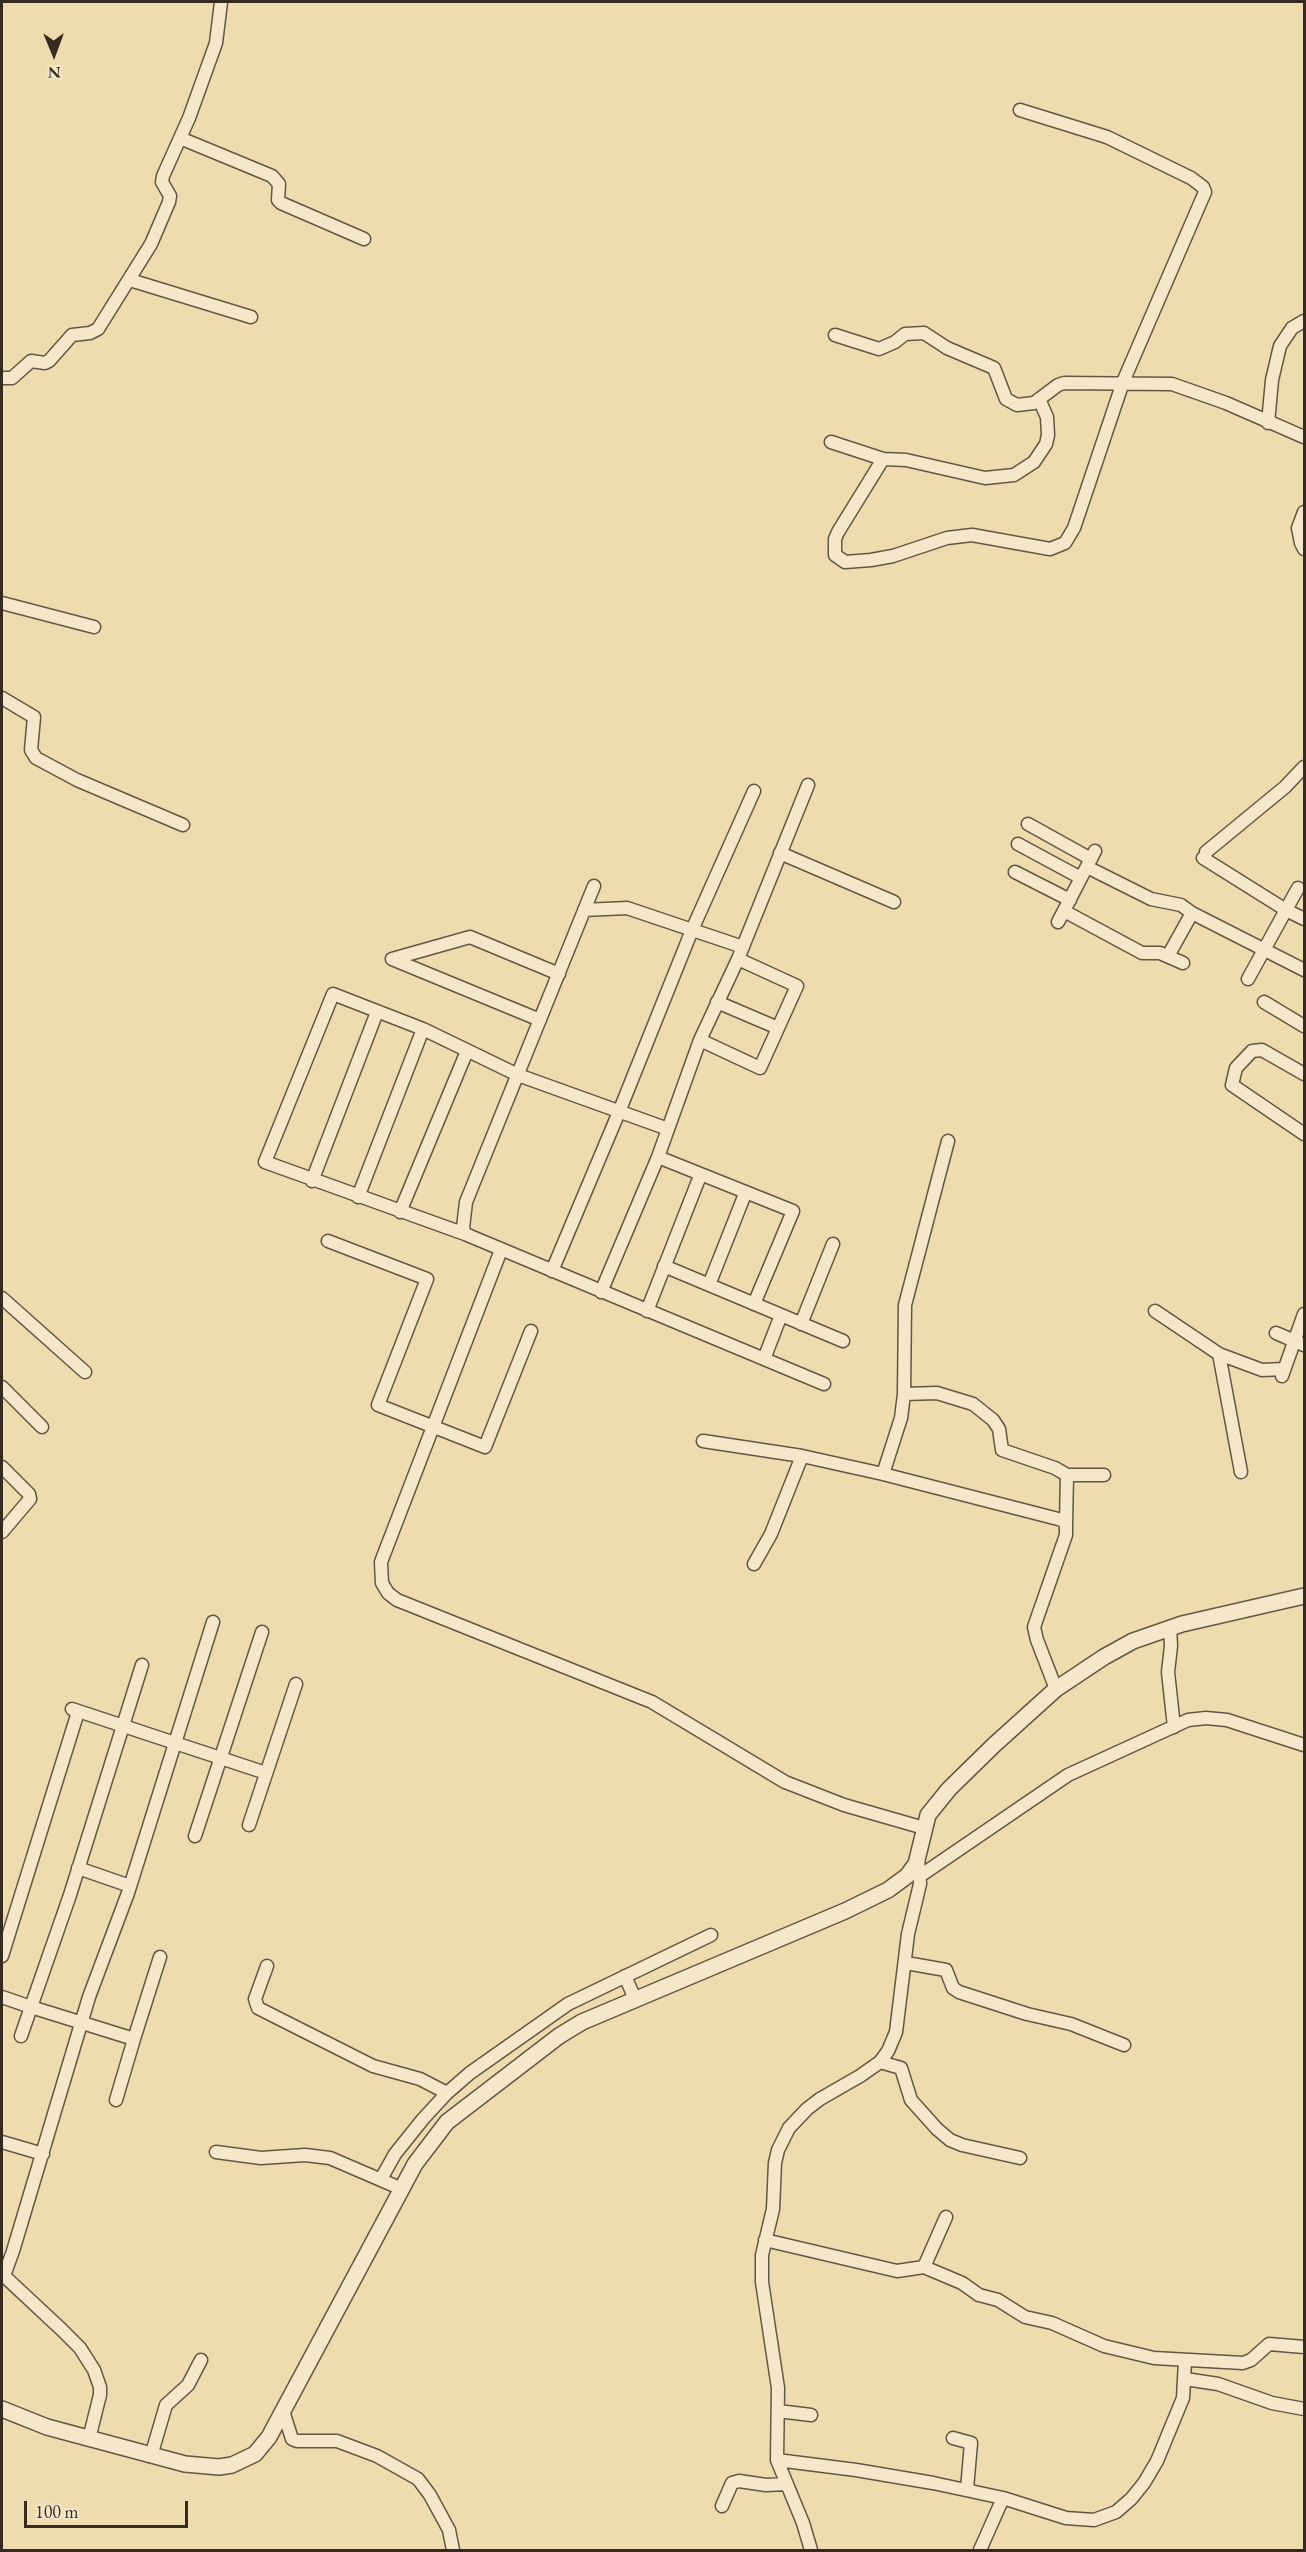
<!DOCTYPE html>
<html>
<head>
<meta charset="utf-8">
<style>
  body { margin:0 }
  #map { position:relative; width:1306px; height:2552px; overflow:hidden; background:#efdcae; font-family:"EB Garamond",serif }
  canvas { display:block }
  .frame { position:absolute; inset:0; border:3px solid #352a20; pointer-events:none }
  .north { position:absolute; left:24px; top:24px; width:60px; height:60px; -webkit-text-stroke:4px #f5e8ca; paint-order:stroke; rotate:179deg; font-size:16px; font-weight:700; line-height:24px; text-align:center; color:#352a20 }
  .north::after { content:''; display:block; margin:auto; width:21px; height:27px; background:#352a20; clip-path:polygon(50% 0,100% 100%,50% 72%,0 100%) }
  .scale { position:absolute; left:24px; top:2501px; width:164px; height:27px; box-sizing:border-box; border:3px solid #352a20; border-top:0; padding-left:8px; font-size:18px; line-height:21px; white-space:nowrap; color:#352a20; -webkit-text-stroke:4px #f5e8ca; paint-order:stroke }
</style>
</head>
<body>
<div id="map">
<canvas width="1306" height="2552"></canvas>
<div class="frame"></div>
<div class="north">N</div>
<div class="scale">100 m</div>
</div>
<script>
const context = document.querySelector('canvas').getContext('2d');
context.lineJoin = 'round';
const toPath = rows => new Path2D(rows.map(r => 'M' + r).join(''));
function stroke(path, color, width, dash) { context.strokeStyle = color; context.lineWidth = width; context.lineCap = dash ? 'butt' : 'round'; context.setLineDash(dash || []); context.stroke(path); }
const minor = toPath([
  [1020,110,1107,137,1191,178,1203,187,1205,192,1123,382,1074,528,1065,543,1050,549,972,535,947,538,893,556,871,560,845,562,835,555,835,539,838,532,883,459,906,460,985,478,1014,475,1034,462,1046,444,1048,435,1047,417,1039,399],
  [180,138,272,176,279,184,278,200,281,203,364,239],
  [130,280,251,317],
  [835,335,879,349,895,342,905,334,924,333,947,348,994,368,1006,399,1017,405,1034,403,1058,385,1064,383,1172,384,1226,403,1304,437],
  [2,378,12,378,31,361,45,363,49,361,72,335,90,333,98,329,151,244,169,202,170,196,162,182,163,176,189,118,216,43,221,2],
  [1268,423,1272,380,1280,346,1292,328,1304,321],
  [831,442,883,459],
  [1304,512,1298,528,1301,543,1304,549],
  [2,603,94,627],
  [2,698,34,717,31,750,36,758,77,780,183,825],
  [1028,824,1091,859],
  [1018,844,1081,878],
  [1206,852,1285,787,1304,767],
  [780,853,894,902],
  [1203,858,1286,910,1304,919],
  [1087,867,1151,899,1181,905,1192,913,1304,970],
  [1015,872,1070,900],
  [594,886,466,1202,463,1228,465,1234,824,1384],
  [584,910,627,908,743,947],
  [1064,911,1142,953,1160,953,1183,963],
  [1058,922,1095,851],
  [1168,956,1192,913],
  [392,959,470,937,559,974],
  [392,959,540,1020],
  [1248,979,1298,888],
  [717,1002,778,1028],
  [1264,1002,1304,1026],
  [700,1040,760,1068,797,986,738,959],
  [1304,1074,1262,1050,1252,1051,1236,1068,1232,1085,1304,1134],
  [658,1157,793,1211,754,1304],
  [312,1181,377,1012],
  [358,1197,423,1029],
  [400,1212,467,1051],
  [465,1234,265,1162,333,994,423,1029,518,1075,668,1129],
  [328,1241,427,1279,378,1405,485,1447,531,1331],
  [501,1250,381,1562,382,1583,388,1593,397,1600,652,1702,785,1782,844,1805,924,1828],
  [664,1266,843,1341],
  [552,1271,619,1112,692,930,754,791],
  [709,1285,745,1194],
  [601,1292,658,1157,700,1040,738,959,808,785],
  [2,1298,85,1372],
  [647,1311,700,1176],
  [1155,1311,1219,1354,1241,1472],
  [801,1324,833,1244],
  [1276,1333,1304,1345],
  [1219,1354,1262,1370,1284,1369],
  [764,1359,781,1315],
  [1282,1376,1304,1314],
  [2,1387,42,1427],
  [904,1394,937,1393,973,1404,993,1420,999,1429,1002,1450,1055,1468,1067,1475,1104,1475],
  [703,1441,802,1456,883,1474,1062,1520,1066,1524,1066,1535,1034,1627,1037,1640,1056,1689],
  [2,1467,29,1494,30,1499,2,1532],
  [883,1474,901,1418,904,1394,905,1305,948,1141],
  [1066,1524,1067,1475],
  [754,1564,771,1534,802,1456],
  [1170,1628,1171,1646,1168,1672,1174,1727],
  [72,1709,266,1773],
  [249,1825,296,1684],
  [195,1836,262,1632],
  [78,1868,130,1886],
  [920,1876,1068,1775,1188,1720,1206,1718,1227,1720,1304,1745],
  [2,1956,78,1712],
  [906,1963,946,1970,953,1988,959,1992,1027,2014,1071,2024,1124,2045],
  [267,1966,255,1999,258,2008,373,2066,420,2079,447,2093],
  [625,1976,635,1999],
  [2,1997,31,2007,70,1895,142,1665],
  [21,2036,31,2007,134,2039,116,2100],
  [134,2039,160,1957],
  [880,2062,901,2068,911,2100,937,2129,950,2140,962,2145,1020,2158],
  [2,2142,43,2154],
  [216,2152,261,2158,305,2155,330,2158,402,2189],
  [381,2179,395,2154,423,2119,447,2093,470,2073,568,2004,711,1935],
  [765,2240,897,2271,924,2267,962,2283,979,2295,998,2300,1025,2317,1052,2323,1104,2346,1154,2358,1243,2363,1251,2360,1269,2344,1304,2347],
  [924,2267,946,2217],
  [2,2274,62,2330,80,2348,94,2370,100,2387,100,2395,89,2439],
  [4,2276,13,2251,89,1997,128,1893,213,1622],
  [1185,2379,1218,2384,1272,2403,1304,2409],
  [283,2411,292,2439,297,2441,337,2441,377,2456,418,2479,430,2495,449,2530,453,2550],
  [778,2411,811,2415],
  [953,2438,971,2443,967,2489],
  [151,2456,166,2405,188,2385,201,2360],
  [777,2460,856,2470,933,2483,1003,2498,1066,2518,1094,2520,1116,2512,1131,2499,1144,2483,1157,2461,1183,2398,1185,2361],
  [722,2506,732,2483,739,2481,766,2485,787,2484],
  [811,2550,803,2523,777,2460,778,2388,762,2282,762,2255,773,2209,775,2163,778,2150,789,2128,807,2109,820,2099,860,2076,880,2062,888,2051,896,2032,908,1934,920,1884,918,1859],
  [980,2550,1003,2498]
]);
const tertiary = toPath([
  [2,2409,47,2427,185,2464,219,2467,232,2465,255,2454,269,2437,415,2164,447,2122,559,2036,582,2022,845,1911,888,1890,907,1876,916,1864,928,1815,949,1789,994,1745,1056,1689,1104,1657,1133,1641,1182,1624,1304,1596]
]);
stroke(minor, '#645644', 15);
stroke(tertiary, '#645644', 18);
stroke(minor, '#f5e8ca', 12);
stroke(tertiary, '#f5e8ca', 15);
</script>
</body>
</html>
